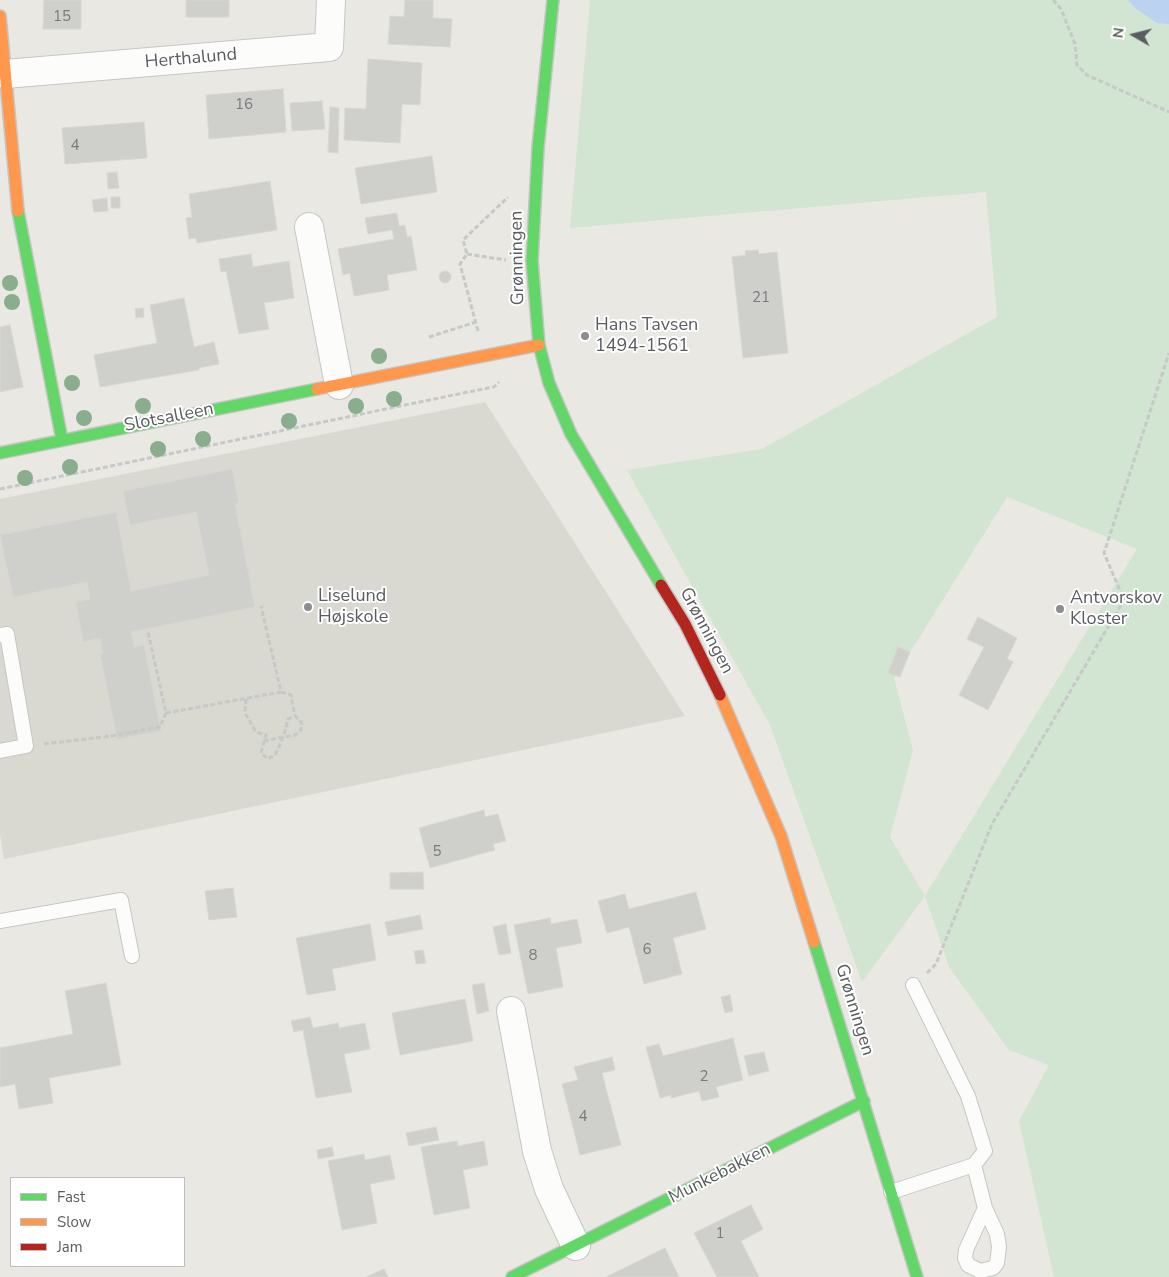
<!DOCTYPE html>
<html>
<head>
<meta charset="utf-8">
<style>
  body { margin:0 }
  #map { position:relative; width:1169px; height:1277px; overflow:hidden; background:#e9e8e3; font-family:"Nunito Sans",sans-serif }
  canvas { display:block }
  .legend { position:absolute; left:10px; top:1177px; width:175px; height:90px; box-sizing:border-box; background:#fff; border:1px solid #bdbebf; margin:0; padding:6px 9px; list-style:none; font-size:15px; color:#5a5c60 }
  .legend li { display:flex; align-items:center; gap:10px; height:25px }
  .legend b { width:25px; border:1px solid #bdbebf }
  .north { position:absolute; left:1109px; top:10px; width:50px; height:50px; -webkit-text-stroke:4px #fff; paint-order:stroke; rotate:278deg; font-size:14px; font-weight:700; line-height:20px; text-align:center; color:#5a5c60 }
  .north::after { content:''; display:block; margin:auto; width:18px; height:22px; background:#5a5c60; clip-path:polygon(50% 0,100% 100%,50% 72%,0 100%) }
</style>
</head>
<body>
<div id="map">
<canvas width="1169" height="1277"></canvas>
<ul class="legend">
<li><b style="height:6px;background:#63d668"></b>Fast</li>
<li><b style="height:6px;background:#ff974d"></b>Slow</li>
<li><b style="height:6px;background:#b3261e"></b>Jam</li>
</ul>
<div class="north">N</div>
</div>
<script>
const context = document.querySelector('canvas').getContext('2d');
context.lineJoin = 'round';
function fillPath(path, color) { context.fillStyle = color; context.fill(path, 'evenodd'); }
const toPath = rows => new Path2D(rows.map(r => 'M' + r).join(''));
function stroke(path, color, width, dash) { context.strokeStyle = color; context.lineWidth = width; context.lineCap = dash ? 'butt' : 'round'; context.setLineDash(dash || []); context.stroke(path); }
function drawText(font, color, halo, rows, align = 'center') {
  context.font = font + ' "Nunito Sans",sans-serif'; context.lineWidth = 4; context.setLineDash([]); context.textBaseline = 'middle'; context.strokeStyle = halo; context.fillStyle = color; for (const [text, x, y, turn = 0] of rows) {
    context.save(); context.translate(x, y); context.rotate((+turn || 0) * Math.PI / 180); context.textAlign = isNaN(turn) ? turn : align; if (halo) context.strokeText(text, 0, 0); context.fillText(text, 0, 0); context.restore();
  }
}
fillPath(toPath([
  [485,402,685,716,4,859,0,834,0,499]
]), '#d9d8d1');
fillPath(toPath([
  [590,0,1169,0,1169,1277,1054,1277,1019,1121,1049,1065,1009,1050,949,967,925,896,862,982,770,725,627,470,762,449,997,317,986,192,570,228],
  [1007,497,1137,549,925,896,890,837,913,750,894,678]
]), '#d2e4d2');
fillPath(toPath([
  [1128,0,1169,0,1169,24,1157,23,1134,7]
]), '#bbd2f0');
const building = toPath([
  [44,0,81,0,81,29,43,29,44,0],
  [186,0,229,0,229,17,186,17,186,0],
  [405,0,433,0,433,18,452,19,450,47,388,44,390,16,404,17,405,0],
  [368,59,422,63,420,105,402,104,400,143,344,140,345,108,366,109,368,59],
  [283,89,286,132,209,139,206,95,283,89],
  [322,101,325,129,292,131,290,103,322,101],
  [330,107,339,108,338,153,328,152,330,107],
  [144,122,147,158,65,164,62,128,144,122],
  [432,156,437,192,361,204,355,168,432,156],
  [117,172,119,188,108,189,107,173,117,172],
  [270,181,277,230,197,243,196,238,189,239,186,218,192,217,189,194,270,181],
  [111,197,120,197,120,208,111,208,111,197],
  [107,198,108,211,94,212,92,200,107,198],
  [397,213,399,226,405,225,407,237,411,236,417,270,387,275,389,290,354,296,350,273,343,275,338,249,394,239,392,230,368,234,365,218,397,213],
  [758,250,759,254,777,252,788,353,743,358,732,257,746,255,745,251,758,250],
  [251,254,253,267,289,261,294,298,264,303,269,329,239,334,226,271,221,272,219,259,251,254],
  '439 277a6 6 0 1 1 12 0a6 6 0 1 1-12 0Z',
  [184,298,194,347,214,342,219,364,199,368,199,370,100,387,94,355,157,343,150,305,184,298],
  [143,308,144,317,136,318,135,309,143,308],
  [10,325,23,387,0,392,0,327,10,325],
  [232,469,239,503,235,504,255,607,131,632,134,647,144,645,161,731,117,739,100,654,103,654,100,638,83,642,76,602,90,599,87,582,13,597,0,535,116,512,131,591,209,575,196,512,130,525,123,491,232,469],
  [978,617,1017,638,1007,659,1013,662,988,710,959,695,984,647,967,639,978,617],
  [898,647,910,652,900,677,888,673,898,647],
  [484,810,485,817,498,814,506,841,493,844,495,850,430,868,419,828,484,810],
  [423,872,424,889,390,889,390,873,423,872],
  [233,888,237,917,209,920,205,891,233,888],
  [696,892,706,929,673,938,682,974,644,984,629,927,607,933,598,901,625,894,629,909,696,892],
  [420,915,423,929,388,936,385,922,420,915],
  [550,918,551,924,577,919,582,943,556,948,563,987,528,994,514,925,550,918],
  [370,924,376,960,332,969,336,990,307,995,296,938,370,924],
  [506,924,511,953,499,955,493,927,506,924],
  [423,950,426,963,416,964,414,951,423,950],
  [106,983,121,1065,49,1078,53,1103,19,1109,15,1084,0,1087,0,1048,73,1034,65,991,106,983],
  [484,983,489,1011,477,1014,472,985,484,983],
  [730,995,733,1011,725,1013,721,997,730,995],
  [465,999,473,1041,400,1055,392,1013,465,999],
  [310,1017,313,1028,338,1023,339,1028,365,1023,370,1049,344,1054,352,1092,316,1098,303,1030,294,1032,291,1021,310,1017],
  [733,1038,743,1080,716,1087,719,1097,702,1101,699,1091,671,1098,671,1095,660,1098,646,1047,659,1044,663,1056,733,1038],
  [764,1052,769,1071,749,1076,744,1056,764,1052],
  [612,1057,615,1070,602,1073,621,1145,580,1155,562,1084,578,1080,574,1067,612,1057],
  [436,1127,439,1140,409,1146,406,1133,436,1127],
  [457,1141,458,1146,484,1141,488,1165,463,1170,470,1208,434,1215,421,1147,457,1141],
  [332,1147,334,1156,318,1159,317,1150,332,1147],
  [364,1154,365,1160,390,1155,395,1179,370,1184,377,1223,342,1230,328,1161,364,1154],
  [751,1205,763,1229,741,1241,759,1277,717,1277,694,1233,751,1205],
  [665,1248,679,1277,606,1277,665,1248],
  [384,1269,388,1277,366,1277,384,1269]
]);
fillPath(building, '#cfcfcc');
stroke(building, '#d8d7d2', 1);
const lane = toPath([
  [0,635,7,634,26,746,0,751],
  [0,921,121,900,132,956],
  [974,1165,985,1208,997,1234,999,1247,997,1263,993,1268,980,1271,968,1265,965,1258,966,1250,985,1208],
  [891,1192,974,1165,985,1151,968,1096,913,985]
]);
const street = toPath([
  [5,74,329,47,331,0],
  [309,227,339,385],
  [511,1011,537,1151,549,1189,576,1246]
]);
const fast = toPath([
  [553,0,538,148,532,261,539,345,549,383,571,434,661,585],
  [18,211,62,440],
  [0,453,317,389],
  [814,942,917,1277],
  [512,1277,864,1101]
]);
const slow = toPath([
  [0,16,18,211],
  [317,389,539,345],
  [720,695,781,836,814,942]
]);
const jam = toPath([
  [661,585,685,624,720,695]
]);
stroke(lane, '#c6c6c5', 16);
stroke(street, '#c6c6c5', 30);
stroke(fast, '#c5c5c3', 14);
stroke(slow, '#c5c5c3', 14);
stroke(jam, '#c5c5c3', 14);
stroke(toPath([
  [1053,0,1061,9,1075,44,1077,65,1087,75,1169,112],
  [467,254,506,260],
  [478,331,460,264,467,254,463,240,508,197],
  [429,337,476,322],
  [0,489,468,392,494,387,499,382],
  [281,692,291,695,295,716],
  [246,699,245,713,256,732,266,735,261,753,268,759,275,755,278,749,281,742,283,737,285,731,288,719,295,716,302,723,301,730,295,735,283,737,264,741],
  [166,713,281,692,261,606],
  [44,744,111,736,160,727,166,713,148,632],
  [927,973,936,964,992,824,1124,600,1104,553,1169,353]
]), '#c5c9c7', 3, [5, 2.5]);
stroke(lane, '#fcfcfb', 14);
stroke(street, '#fcfcfb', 28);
stroke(fast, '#63d668', 11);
stroke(slow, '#ff974d', 11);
stroke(jam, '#b3261e', 11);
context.fillStyle = '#8aad8e';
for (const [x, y] of [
  [10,283],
  [12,302],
  [379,356],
  [72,383],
  [394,399],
  [143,406],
  [356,406],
  [84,418],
  [289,421],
  [203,439],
  [158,449],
  [70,467],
  [25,478]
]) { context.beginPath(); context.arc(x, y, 8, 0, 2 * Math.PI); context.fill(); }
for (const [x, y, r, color] of [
  [585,336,5,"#8c8d8e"],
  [308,607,5,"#8c8d8e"],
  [1060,609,5,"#8c8d8e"]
]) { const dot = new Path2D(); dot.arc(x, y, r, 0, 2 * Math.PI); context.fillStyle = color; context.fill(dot); stroke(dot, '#fff', 2); }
drawText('15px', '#787a7c', null, [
  ["15",62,17],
  ["16",244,105],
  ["4",75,146],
  ["21",761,298],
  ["5",437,852],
  ["6",647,950],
  ["8",533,956],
  ["2",704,1077],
  ["4",583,1117],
  ["1",720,1234]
]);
drawText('18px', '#5a5c60', '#fff', [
  ["Herthalund",191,59,-5],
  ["Grønningen",518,258,-91],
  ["Slotsalleen",169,418,-11],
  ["Grønningen",706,631,62],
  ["Grønningen",854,1010,73],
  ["Munkebakken",720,1174,-27]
]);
drawText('18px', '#5a5c60', '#fff', [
  ["Hans Tavsen",595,326],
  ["1494-1561",595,347],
  ["Liselund",318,597],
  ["Højskole",318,618],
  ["Antvorskov",1070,599],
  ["Kloster",1070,620]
], 'left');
</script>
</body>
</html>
